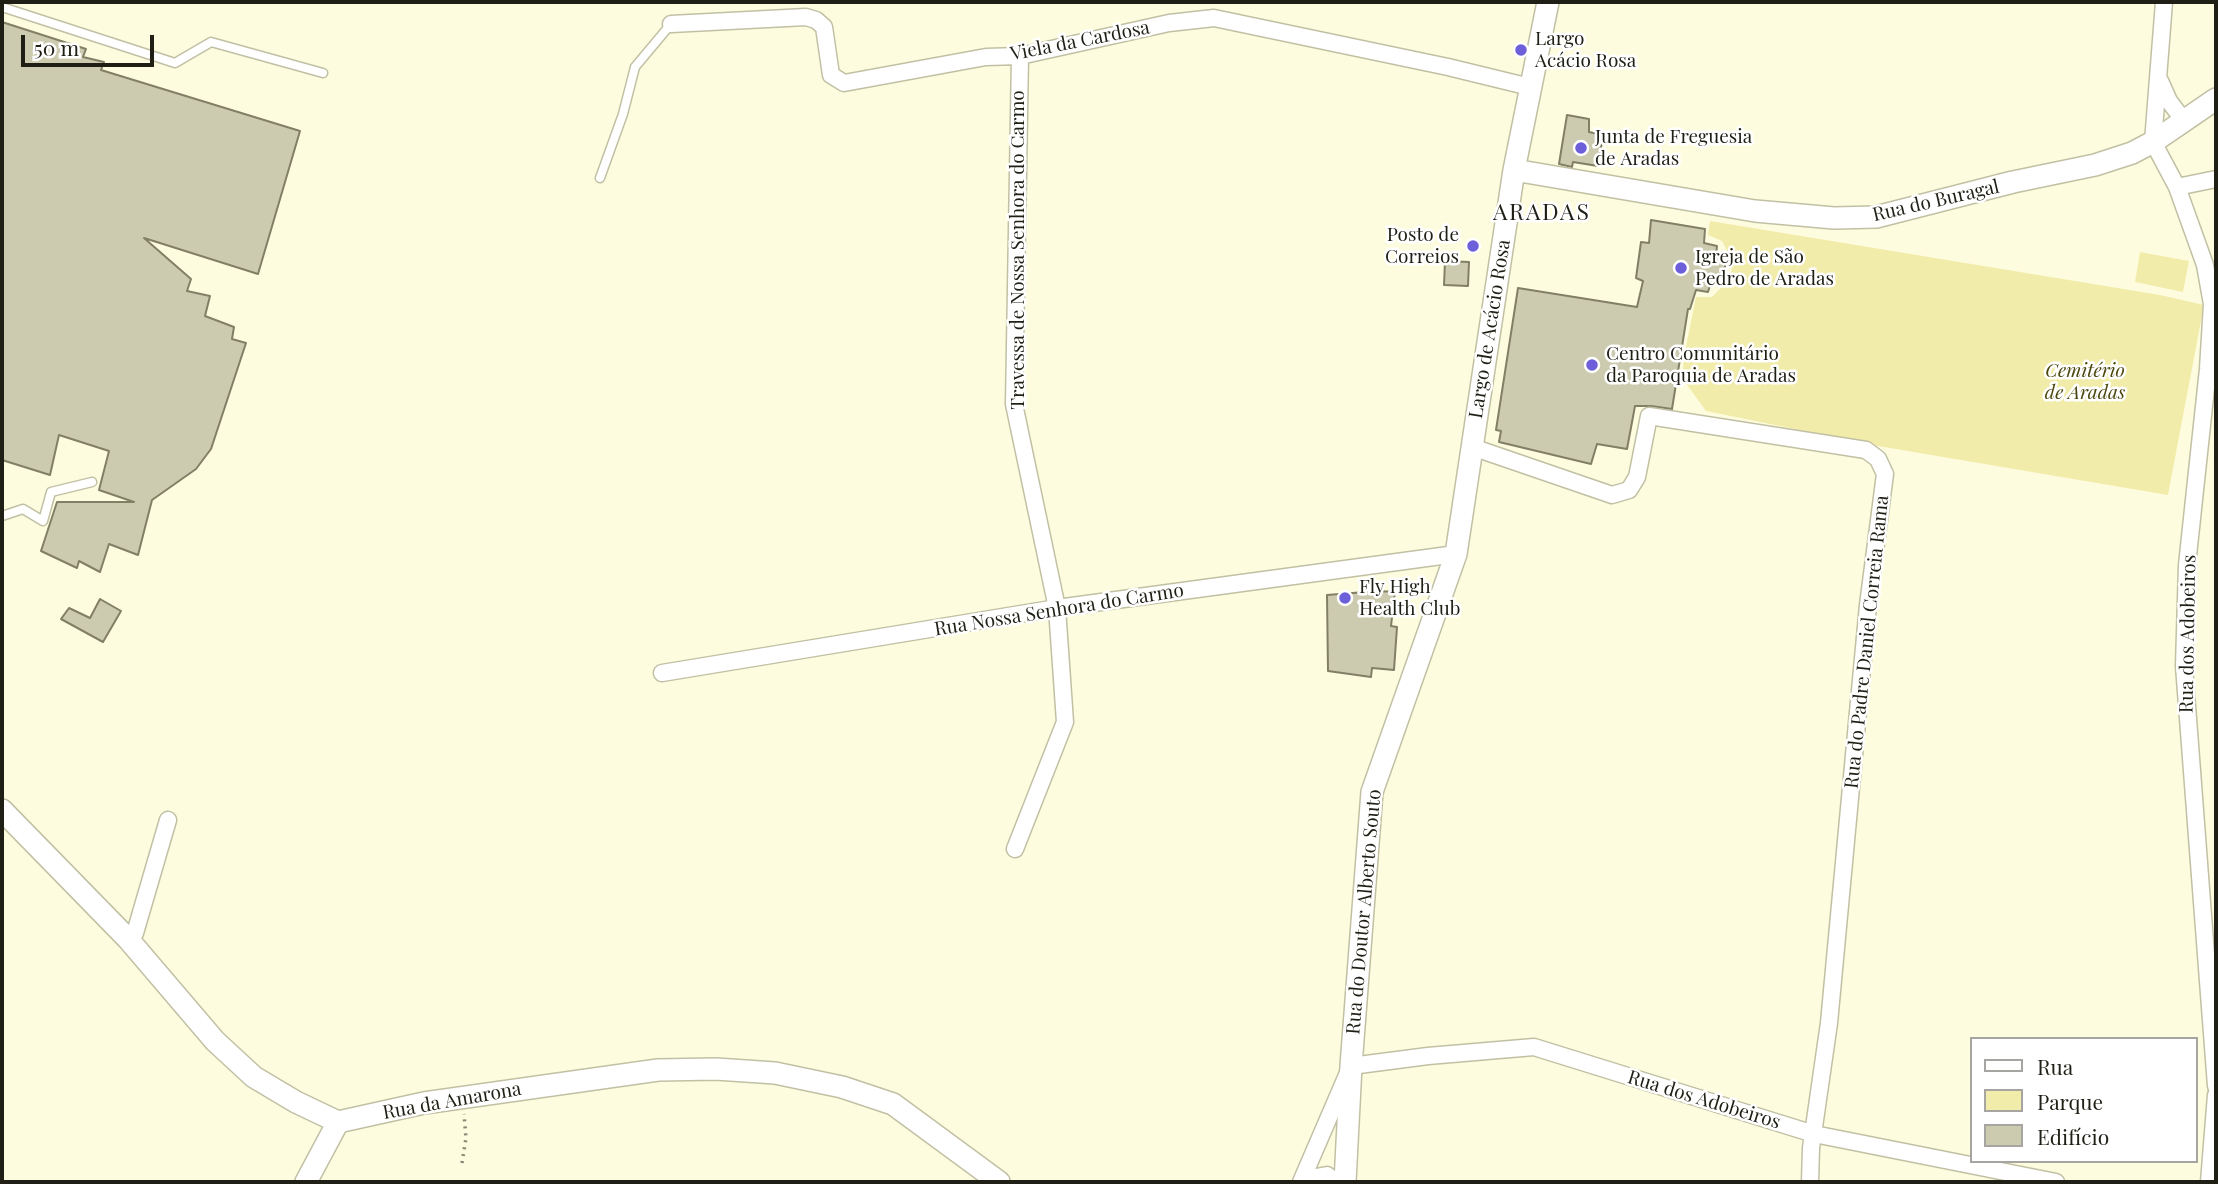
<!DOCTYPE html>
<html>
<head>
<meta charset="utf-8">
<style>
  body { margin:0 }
  #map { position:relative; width:2218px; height:1184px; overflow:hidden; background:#fefcdf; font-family:"Playfair Display",serif }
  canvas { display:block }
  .frame { position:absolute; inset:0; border:4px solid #201f15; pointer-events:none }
  .legend { position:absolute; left:1970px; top:1037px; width:228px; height:126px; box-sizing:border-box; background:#fff; border:2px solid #a6a5a1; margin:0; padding:9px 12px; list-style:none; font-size:21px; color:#201f15 }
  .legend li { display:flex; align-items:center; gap:14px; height:35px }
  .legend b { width:35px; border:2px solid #a6a5a1 }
  .scale { position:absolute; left:21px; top:35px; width:133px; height:32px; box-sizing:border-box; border:4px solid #201f15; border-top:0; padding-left:9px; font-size:21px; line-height:24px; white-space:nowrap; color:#201f15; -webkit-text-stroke:5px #fff; paint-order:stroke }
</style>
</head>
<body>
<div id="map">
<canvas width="2218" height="1184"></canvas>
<div class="frame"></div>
<ul class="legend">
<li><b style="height:9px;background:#fff"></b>Rua</li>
<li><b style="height:19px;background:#f2ecab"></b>Parque</li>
<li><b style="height:19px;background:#cdcbaf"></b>Edifício</li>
</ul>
<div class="scale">50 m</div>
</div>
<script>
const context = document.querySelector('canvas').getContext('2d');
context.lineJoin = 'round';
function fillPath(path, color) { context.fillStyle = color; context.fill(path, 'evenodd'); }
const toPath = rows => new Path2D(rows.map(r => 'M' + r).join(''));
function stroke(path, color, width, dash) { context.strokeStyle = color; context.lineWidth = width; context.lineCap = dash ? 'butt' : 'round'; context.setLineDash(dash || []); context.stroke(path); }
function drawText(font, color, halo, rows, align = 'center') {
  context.font = font + ' "Playfair Display",serif'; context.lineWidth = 5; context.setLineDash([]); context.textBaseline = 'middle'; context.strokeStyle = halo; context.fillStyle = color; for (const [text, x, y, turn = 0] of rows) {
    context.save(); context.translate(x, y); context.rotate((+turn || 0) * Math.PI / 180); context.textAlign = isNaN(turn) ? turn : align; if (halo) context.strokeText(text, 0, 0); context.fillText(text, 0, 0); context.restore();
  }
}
fillPath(toPath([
  [1710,221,2160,295,2204,305,2168,495,1878,446,1706,411,1682,378,1685,351,1696,297,1712,297,1726,283,1730,277,1733,262,1722,241,1708,235],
  [2140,252,2189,261,2183,292,2135,282]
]), '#f2ecab');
const building = toPath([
  [2,22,86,49,83,57,104,62,101,70,300,131,258,274,144,238,191,279,187,291,210,296,205,316,234,327,232,339,246,343,211,449,196,469,152,500,138,555,109,544,100,572,79,561,77,568,41,551,57,502,134,502,99,490,109,451,59,435,50,475,2,460,2,22],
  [1567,115,1589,119,1589,132,1603,135,1598,166,1573,162,1572,167,1559,164,1567,115],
  [1651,220,1705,229,1704,243,1717,246,1716,256,1727,257,1722,281,1711,282,1708,292,1696,290,1690,309,1688,309,1672,409,1651,406,1635,406,1627,449,1597,444,1591,464,1499,442,1501,431,1496,430,1518,288,1637,307,1643,281,1636,278,1641,242,1649,243,1651,220],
  [1445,261,1469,262,1468,286,1444,285,1445,261],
  [1378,591,1395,592,1391,626,1397,627,1394,670,1372,668,1371,677,1328,671,1327,595,1378,591],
  [100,599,121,611,103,642,61,619,69,608,90,618,100,599]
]);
fillPath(building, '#cdcbaf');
stroke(building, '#817f66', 2);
const lane = toPath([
  [2,7,175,63,211,42,323,73],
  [600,178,623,114,635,67,671,24],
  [2,516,23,509,43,521,51,492,92,482]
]);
const street = toPath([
  [2164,2,2153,142,2177,187,2216,179],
  [671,24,806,17,816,20,824,27,831,75,844,83,986,57,1020,56,1169,23,1214,18,1448,67,1530,87],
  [2160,81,2169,101,2184,121],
  [2177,187,2205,265,2212,304,2208,369,2187,565,2184,666,2216,1086],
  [1472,447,1612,495,1629,490,1637,477,1649,416,1866,450,1878,459,1885,474,1868,605,1829,1023,1811,1148,1810,1182],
  [662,673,1057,608,1456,554],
  [1015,849,1065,722,1057,608,1014,404,1020,56],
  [129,940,135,933,168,820],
  [1301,1182,1351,1066,1428,1056,1534,1047,1814,1134,2056,1182],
  [1308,1182,1316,1177,1327,1175,1336,1182],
  [2209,1182,2216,1095]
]);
const secondary = toPath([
  [1514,170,1755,211,1834,218,1876,217,2013,182,2095,165,2132,153,2153,142,2216,99],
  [2,810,128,939,215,1041,254,1077,296,1102,338,1122,424,1103,658,1070,716,1069,775,1073,842,1087,893,1104,999,1182],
  [306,1182,338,1122],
  [1345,1182,1351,1066,1372,792,1456,554,1514,170,1548,2]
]);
stroke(lane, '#c2c0a4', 11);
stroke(street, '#c2c0a4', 19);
stroke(secondary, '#c2c0a4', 24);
stroke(toPath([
  [462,1163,466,1138,464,1114]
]), '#888774', 3.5, [2, 5]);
stroke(lane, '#fff', 8);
stroke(street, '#fff', 16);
stroke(secondary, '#fff', 21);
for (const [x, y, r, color] of [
  [1521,50,7,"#6c5fd9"],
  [1581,148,7,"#6c5fd9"],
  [1473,246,7,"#6c5fd9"],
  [1681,268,7,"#6c5fd9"],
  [1592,365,7,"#6c5fd9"],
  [1345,598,7,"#6c5fd9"]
]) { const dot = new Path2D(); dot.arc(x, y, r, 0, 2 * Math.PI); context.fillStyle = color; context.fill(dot); stroke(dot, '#fff', 2.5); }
drawText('19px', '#201f15', '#fff', [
  ["Largo",1535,39],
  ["Acácio Rosa",1535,61],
  ["Junta de Freguesia",1595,137],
  ["de Aradas",1595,159],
  ["Posto de",1459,235,"right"],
  ["Correios",1459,257,"right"],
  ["Igreja de São",1695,257],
  ["Pedro de Aradas",1695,279],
  ["Centro Comunitário",1606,354],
  ["da Paroquia de Aradas",1606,376],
  ["Fly High",1359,587],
  ["Health Club",1359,609]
], 'left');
drawText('19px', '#201f15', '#fff', [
  ["Viela da Cardosa",1080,41,-11],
  ["Rua do Buragal",1936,201,-13],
  ["Travessa de Nossa Senhora do Carmo",1018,250,-90],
  ["Largo de Acácio Rosa",1490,329,-81],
  ["Rua Nossa Senhora do Carmo",1059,610,-9],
  ["Rua dos Adobeiros",2188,634,-89],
  ["Rua do Padre Daniel Correia Rama",1867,642,-84],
  ["Rua do Doutor Alberto Souto",1364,912,-85],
  ["Rua dos Adobeiros",1704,1100,17],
  ["Rua da Amarona",452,1101,-10]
]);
drawText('italic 19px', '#4c470e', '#fff', [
  ["Cemitério",2085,371],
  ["de Aradas",2085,393]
]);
context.letterSpacing = '2px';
drawText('23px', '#201f15', '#fff', [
  ["ARADAS",1542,213]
]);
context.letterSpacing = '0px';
</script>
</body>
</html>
